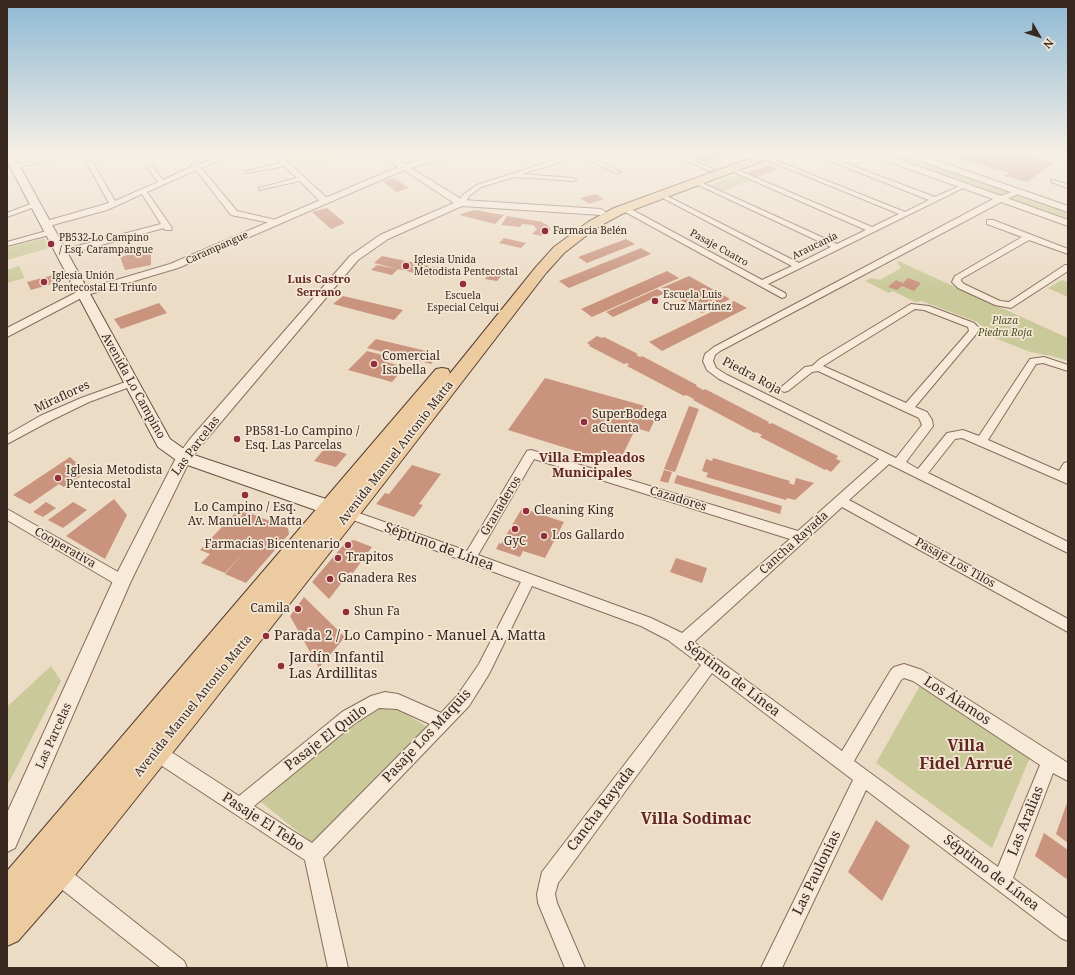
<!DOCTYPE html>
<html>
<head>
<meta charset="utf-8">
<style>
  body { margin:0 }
  #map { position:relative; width:1075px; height:975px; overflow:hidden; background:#ecdcc6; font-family:"Noto Serif",serif }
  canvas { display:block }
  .frame { position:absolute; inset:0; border:8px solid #382820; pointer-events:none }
  .north { position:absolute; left:1019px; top:16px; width:40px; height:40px; -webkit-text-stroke:3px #f4e7d5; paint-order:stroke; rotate:129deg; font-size:11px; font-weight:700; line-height:16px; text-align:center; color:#382820 }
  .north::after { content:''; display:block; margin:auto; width:14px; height:18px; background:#382820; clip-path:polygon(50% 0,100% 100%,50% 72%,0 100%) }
</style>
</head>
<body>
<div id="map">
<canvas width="1075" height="975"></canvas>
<div class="frame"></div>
<div class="north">N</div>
</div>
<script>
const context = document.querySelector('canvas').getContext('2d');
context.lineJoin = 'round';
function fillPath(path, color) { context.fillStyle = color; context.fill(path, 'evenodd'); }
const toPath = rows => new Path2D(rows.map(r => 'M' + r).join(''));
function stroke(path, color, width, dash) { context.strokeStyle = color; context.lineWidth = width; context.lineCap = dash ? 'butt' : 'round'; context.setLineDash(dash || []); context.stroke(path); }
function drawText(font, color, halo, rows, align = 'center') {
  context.font = font + ' "Noto Serif",serif'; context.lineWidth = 3.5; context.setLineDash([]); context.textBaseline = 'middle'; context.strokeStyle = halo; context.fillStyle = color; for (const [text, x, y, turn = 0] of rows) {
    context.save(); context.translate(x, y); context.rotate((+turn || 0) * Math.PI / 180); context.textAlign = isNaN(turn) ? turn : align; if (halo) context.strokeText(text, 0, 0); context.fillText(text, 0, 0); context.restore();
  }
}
fillPath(toPath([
  [283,154,349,154,298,167],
  [880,154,904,154,1068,212,1068,221],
  [736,175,750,181,724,191,710,185],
  [44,238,49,248,7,260,7,248],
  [898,261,1068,338,1068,361,1052,356,1030,352,995,338,977,322,922,301,915,302,893,291,889,293,865,281,871,278,880,280,901,268,897,262],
  [19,266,25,278,7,283,7,270],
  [1062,280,1068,282,1068,297,1048,288],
  [51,666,61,681,7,786,7,704,9,705],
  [921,684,1031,755,992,848,876,763],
  [389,707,401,711,429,728,312,843,261,802,366,711]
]), '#cac99a');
fillPath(toPath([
  [703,154,719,154,725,156,706,163,693,157],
  [945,154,1023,154,1054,163,1027,182,1004,176,1009,173],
  [1041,154,1065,154,1058,159],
  [768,165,778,169,757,177,747,173],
  [394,178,409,188,397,192,382,181],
  [596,194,604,199,589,204,580,198],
  [327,208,345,223,331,229,312,212],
  [477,210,491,213,504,215,495,224,459,215,470,211],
  [507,216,543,222,542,223,546,224,551,229,541,236,532,234,537,229,533,225,522,224,520,227,501,225],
  [504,238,526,243,521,248,499,243],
  [626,239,635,244,587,263,578,257],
  [641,248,651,254,569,288,559,281],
  [151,249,151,265,125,270,120,257],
  [382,256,439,268,430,277,374,263],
  [377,265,398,269,392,275,371,270],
  [667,271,679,278,592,317,581,309],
  [491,272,502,275,497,281,485,279],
  [57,274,61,281,31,290,27,282],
  [689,276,730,299,702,313,661,288],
  [908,278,921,283,914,291,902,286,897,290,888,287,896,280,903,283],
  [657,289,665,293,613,317,606,312],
  [343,296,403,310,394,320,333,304],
  [734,301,747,308,662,351,649,342],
  [159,303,167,313,121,329,114,319],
  [597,336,602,338,604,337,638,354,636,355,640,357,642,356,697,385,696,386,703,390,705,389,769,422,768,423,770,424,772,423,838,456,836,459,841,461,831,472,826,469,825,470,760,437,762,435,756,432,755,433,693,400,694,399,686,395,684,396,627,366,629,365,627,363,624,364,589,346,590,345,587,343],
  [376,339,439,354,431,364,367,348],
  [367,351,390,357,386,362,405,367,392,382,348,370],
  [545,378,645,406,646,412,657,415,649,432,636,428,618,464,508,430],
  [689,406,699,409,675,472,664,469],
  [326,447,347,454,336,467,314,461],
  [70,457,87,472,64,487,59,484,30,504,13,495],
  [713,458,790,481,789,483,794,485,796,478,814,483,795,500,787,498,786,500,706,477,708,473,702,471,706,459,712,461],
  [412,465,441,474,419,504,423,505,414,517,376,504,385,493,389,494],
  [664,470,672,472,668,483,660,481],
  [677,475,782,506,780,514,674,483],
  [114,499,127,515,105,559,66,536],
  [46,502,56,508,43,517,33,512],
  [73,502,87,510,63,528,48,520],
  [522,508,564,522,545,558,523,551,520,557,496,549,499,543,501,544],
  [239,509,288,528,289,534,246,583,225,574,244,552,225,573,201,563,210,554,200,550],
  [354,540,372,547,353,573,350,572,329,599,312,582,346,542],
  [676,558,707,568,702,583,670,572],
  [304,597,345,637,319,668,290,616],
  [1068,800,1068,843,1056,834],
  [876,820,910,846,882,901,848,872],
  [1044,833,1068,850,1068,880,1035,856]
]), '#c9937e');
const minor = toPath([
  [63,154,76,154,14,168,11,166,63,154],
  [82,154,88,154,115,201,158,182,147,167,148,166,152,166,163,180,193,166,183,154,189,154,198,164,230,154,239,154,201,168,237,211,276,220,280,222,276,224,231,215,196,170,147,192,172,228,171,230,165,230,164,228,64,255,58,255,58,251,161,224,142,194,107,210,49,226,43,226,43,222,109,203,82,154],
  [272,154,279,154,328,199,328,203,322,203,300,181,259,190,259,188,297,178,284,166,246,173,246,171,281,163,272,154],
  [530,154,538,154,551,161,572,154,584,154,621,172,616,173,579,156,522,174,573,178,576,180,575,181,515,177,481,187,469,196,464,205,458,205,457,203,464,194,477,185,545,163,530,154],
  [671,154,680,154,715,170,710,171,671,154],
  [812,154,821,154,935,197,962,185,967,186,768,284,785,293,786,295,785,297,782,298,620,209,621,207,627,207,762,280,792,266,659,196,659,194,663,194,799,263,831,247,694,183,694,181,698,181,837,244,866,230,729,170,729,168,733,168,872,227,899,214,760,157,765,156,905,212,929,200,812,154],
  [1051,180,1068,184,1068,188,1051,182,1051,180],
  [1018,190,1022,192,1020,193,1003,201,720,351,715,355,713,361,716,368,727,375,896,458,922,425,919,418,818,371,812,372,788,391,784,392,779,389,805,367,812,366,820,359,911,304,929,306,974,323,979,328,977,333,915,407,927,412,932,420,933,426,906,462,918,469,947,433,963,430,979,436,1030,359,1044,357,1068,365,1068,371,1043,363,1036,364,988,440,1059,471,1064,463,1068,462,1068,484,962,438,955,439,928,473,1068,542,1068,553,889,464,849,500,1068,619,1068,632,842,507,694,642,842,751,891,670,894,667,904,664,922,670,1068,763,1068,781,1053,773,1013,878,1068,919,1068,941,1061,938,866,790,782,968,761,968,853,780,712,673,558,883,555,894,557,903,585,968,565,968,538,903,537,894,542,872,701,665,668,640,641,626,532,586,489,674,469,706,323,858,348,968,328,968,305,860,150,758,148,752,150,746,156,744,162,746,239,796,342,712,371,696,385,692,398,694,441,713,457,696,479,664,521,582,345,517,343,514,345,511,349,509,353,511,467,551,527,451,531,450,798,531,879,459,719,379,707,370,703,361,705,354,714,347,997,197,1018,190],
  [915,309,924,310,968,327,969,331,906,403,823,366,915,309],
  [534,459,790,539,682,633,651,618,478,555,534,459],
  [904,678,913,681,1040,765,998,867,854,761,901,680,904,678],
  [379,708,397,709,430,724,312,843,254,806,354,724,379,708],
  [33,203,39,203,40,205,7,217,7,213,33,203],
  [987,220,993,220,1068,249,1068,254,1029,240,961,279,961,281,964,284,1000,301,1009,302,1065,265,1068,265,1068,271,1011,308,995,305,958,288,952,282,955,276,1022,237,987,224,987,220],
  [50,230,53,230,53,234,7,246,7,242,50,230],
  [131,380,135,381,136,383,135,385,89,402,48,422,7,444,7,435,40,416,81,398,131,380],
  [7,509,127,577,129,581,127,585,122,587,117,585,7,520,7,509],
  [57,864,64,866,184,961,187,968,161,968,50,880,48,873,50,866,57,864]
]);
const tertiary = toPath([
  [380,154,390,154,405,164,440,154,454,154,453,156,411,168,463,200,601,209,606,212,601,215,462,206,388,239,358,260,200,447,188,464,131,581,15,848,7,852,7,813,113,581,176,458,190,439,350,256,380,235,454,203,404,170,178,268,87,295,7,337,7,328,79,291,170,264,398,167,380,154],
  [872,154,884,154,1068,220,1068,226,873,156,872,154],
  [906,154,918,154,1068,206,1068,212,907,156,906,154]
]);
const secondary = toPath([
  [7,154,13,154,170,439,191,454,338,503,340,508,338,513,331,515,324,513,179,462,158,447,7,161,7,154]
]);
const primary = toPath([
  [762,154,777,154,776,156,622,214,596,228,564,253,546,273,375,495,197,722,68,884,18,941,7,946,7,871,436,369,442,368,448,369,450,373,448,376,536,267,554,247,588,222,614,208,762,154]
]);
stroke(minor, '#876d5d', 2);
stroke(tertiary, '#876d5d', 2);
stroke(secondary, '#694f40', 2);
stroke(primary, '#553d30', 2);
fillPath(minor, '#f7ead9');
fillPath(tertiary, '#f7ead9');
fillPath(secondary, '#f7ead9');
fillPath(primary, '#edcba0');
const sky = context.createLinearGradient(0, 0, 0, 291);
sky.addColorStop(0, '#8eb9d4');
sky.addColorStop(0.53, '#f6efe5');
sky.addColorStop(1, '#f6efe500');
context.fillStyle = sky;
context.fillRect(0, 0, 1075, 291);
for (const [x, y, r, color] of [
  [545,231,4,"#932f3d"],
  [51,244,4,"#932f3d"],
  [406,266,4,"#932f3d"],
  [44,282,4,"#932f3d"],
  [463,284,4,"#932f3d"],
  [655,301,4,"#932f3d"],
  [374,364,4,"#932f3d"],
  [584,422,4,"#932f3d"],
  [237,439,4,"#932f3d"],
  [58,478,4,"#932f3d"],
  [245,495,4,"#932f3d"],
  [526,511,4,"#932f3d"],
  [515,529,4,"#932f3d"],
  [544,536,4,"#932f3d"],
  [348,545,4,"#932f3d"],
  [338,558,4,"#932f3d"],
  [330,579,4,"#932f3d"],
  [298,609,4,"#932f3d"],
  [346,612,4,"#932f3d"],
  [266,636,4,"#932f3d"],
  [281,666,4,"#932f3d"]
]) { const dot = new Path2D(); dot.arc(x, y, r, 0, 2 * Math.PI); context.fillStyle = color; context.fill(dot); stroke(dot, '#f4e7d5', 1.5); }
drawText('10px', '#382820', '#f4e7d5', [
  ["Farmacia Belén",553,231],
  ["PB532-Lo Campino",59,238],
  ["/ Esq. Carampangue",59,250],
  ["Iglesia Unida",414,260],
  ["Metodista Pentecostal",414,272],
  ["Iglesia Unión",52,276],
  ["Pentecostal El Triunfo",52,288],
  ["Escuela Luis",663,295],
  ["Cruz Martínez",663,307],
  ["Escuela",463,296,"center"],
  ["Especial Celqui",463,308,"center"]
], 'left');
drawText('10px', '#382820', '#f4e7d5', [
  ["Araucanía",815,246,-26],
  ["Carampangue",217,248,-24],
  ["Pasaje Cuatro",719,248,29]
]);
drawText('italic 10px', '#4e5327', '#f4e7d5', [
  ["Plaza",1005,321],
  ["Piedra Roja",1005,333]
]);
drawText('bold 11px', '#622621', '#f4e7d5', [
  ["Luis Castro",319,280],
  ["Serrano",319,293]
]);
drawText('12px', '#382820', '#f4e7d5', [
  ["Comercial",382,357],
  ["Isabella",382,371],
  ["SuperBodega",592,415],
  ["aCuenta",592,429],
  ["PB581-Lo Campino /",245,432],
  ["Esq. Las Parcelas",245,446],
  ["Iglesia Metodista",66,471],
  ["Pentecostal",66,485],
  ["Lo Campino / Esq.",245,508,"center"],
  ["Av. Manuel A. Matta",245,522,"center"],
  ["Cleaning King",534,511],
  ["Los Gallardo",552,536],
  ["GyC",515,542,"center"],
  ["Farmacias Bicentenario",340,545,"right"],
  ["Trapitos",346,558],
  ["Ganadera Res",338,579],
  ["Camila",290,609,"right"],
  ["Shun Fa",354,612]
], 'left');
drawText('12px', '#382820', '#f4e7d5', [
  ["Piedra Roja",752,376,28],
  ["Avenida Lo Campino",133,386,61],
  ["Miraflores",62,397,-25],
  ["Las Parcelas",196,446,-53],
  ["Avenida Manuel Antonio Matta",396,453,-52],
  ["Cazadores",678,499,17],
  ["Granaderos",501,506,-59],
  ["Cancha Rayada",794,543,-42],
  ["Cooperativa",65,548,30],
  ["Pasaje Los Tilos",955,563,29],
  ["Avenida Manuel Antonio Matta",193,706,-51],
  ["Las Parcelas",54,736,-66]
]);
drawText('bold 13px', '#622621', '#f4e7d5', [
  ["Villa Empleados",592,458],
  ["Municipales",592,473]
]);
drawText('14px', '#382820', '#f4e7d5', [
  ["Séptimo de Línea",439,547,20],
  ["Séptimo de Línea",732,679,37],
  ["Los Álamos",957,701,33],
  ["Pasaje Los Maquis",427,736,-47],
  ["Pasaje El Quilo",326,738,-37],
  ["Cancha Rayada",601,809,-53],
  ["Las Aralias",1026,821,-68],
  ["Pasaje El Tebo",263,822,33],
  ["Las Paulonias",817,873,-64],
  ["Séptimo de Línea",991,873,37]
]);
drawText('14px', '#382820', '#f4e7d5', [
  ["Parada 2 / Lo Campino - Manuel A. Matta",274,636],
  ["Jardín Infantil",289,658],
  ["Las Ardillitas",289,674]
], 'left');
drawText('bold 16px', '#622621', '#f4e7d5', [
  ["Villa",966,746],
  ["Fidel Arrué",966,764],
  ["Villa Sodimac",696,819]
]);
</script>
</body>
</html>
